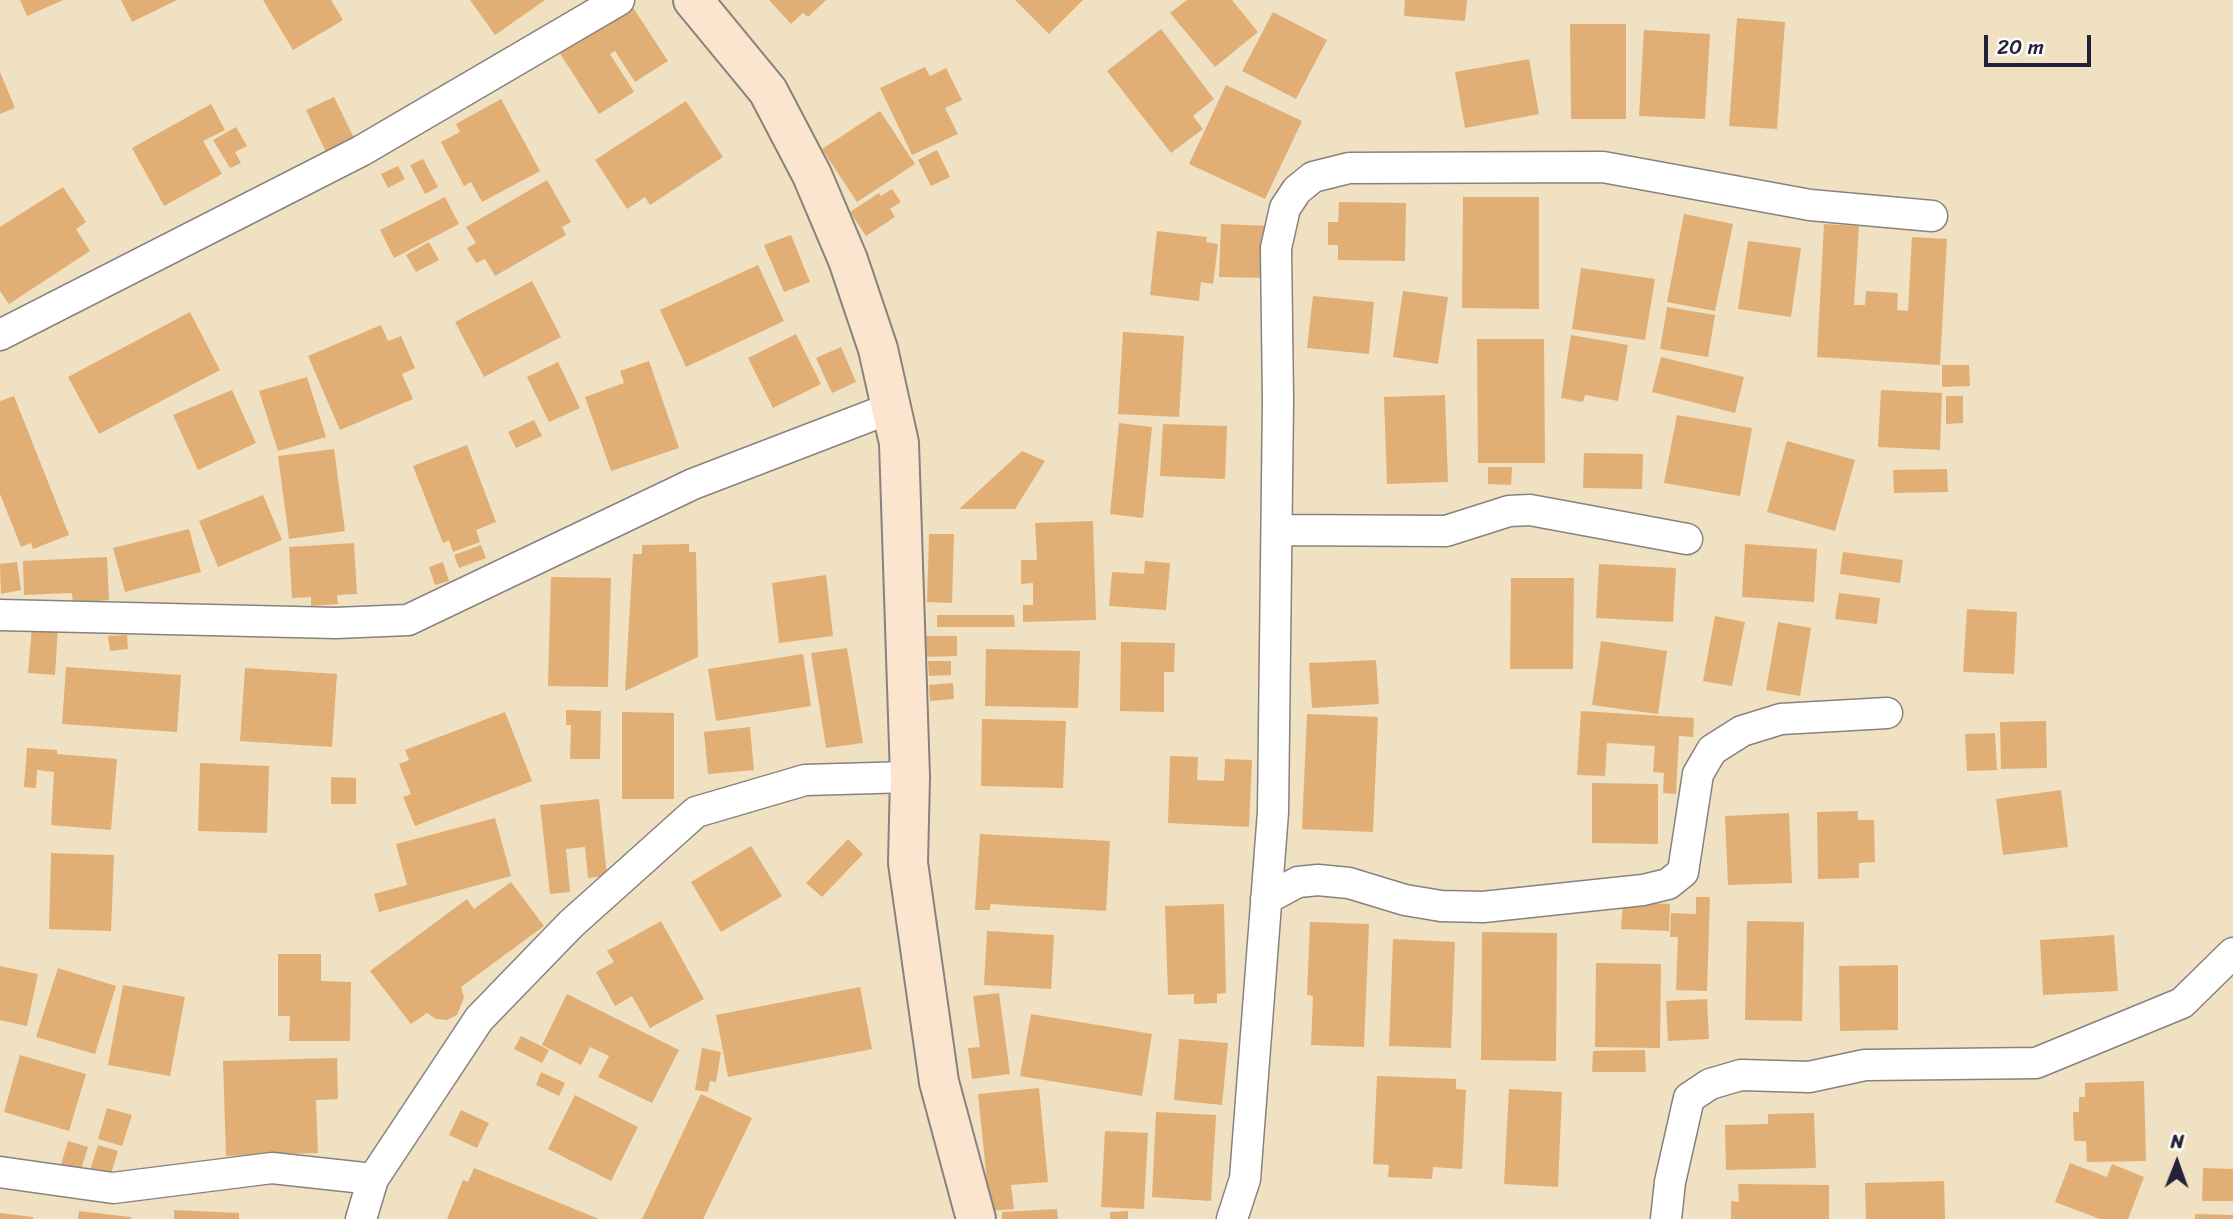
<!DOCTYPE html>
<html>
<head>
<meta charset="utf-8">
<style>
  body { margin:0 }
  #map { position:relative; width:2233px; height:1219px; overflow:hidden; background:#efe1c2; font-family:Sriracha,sans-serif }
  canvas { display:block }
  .north { position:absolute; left:2142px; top:1128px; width:70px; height:70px; -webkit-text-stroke:5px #fdfcf7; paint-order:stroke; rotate:1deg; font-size:19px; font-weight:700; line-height:28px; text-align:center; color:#22223b }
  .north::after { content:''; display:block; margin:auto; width:24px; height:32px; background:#22223b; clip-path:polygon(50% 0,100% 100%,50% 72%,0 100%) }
  .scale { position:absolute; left:1984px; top:35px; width:107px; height:32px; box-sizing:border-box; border:4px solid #22223b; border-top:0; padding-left:9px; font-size:21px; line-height:24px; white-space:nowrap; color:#22223b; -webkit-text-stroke:5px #fdfcf7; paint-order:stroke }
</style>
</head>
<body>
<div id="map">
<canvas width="2233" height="1219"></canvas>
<div class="north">N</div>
<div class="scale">20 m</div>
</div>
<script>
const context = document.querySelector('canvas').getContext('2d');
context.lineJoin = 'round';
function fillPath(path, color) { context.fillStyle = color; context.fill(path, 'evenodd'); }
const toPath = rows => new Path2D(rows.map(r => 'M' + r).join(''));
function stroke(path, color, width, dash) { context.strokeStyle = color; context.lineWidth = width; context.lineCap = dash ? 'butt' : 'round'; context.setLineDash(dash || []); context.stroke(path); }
fillPath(toPath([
  [20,0,63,0,27,16],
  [121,0,177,0,132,22],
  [263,0,331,0,343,20,293,50],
  [470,0,545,0,495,35],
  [769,0,826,0,808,17,803,13,791,24],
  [1015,0,1083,0,1049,34],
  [1187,0,1232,0,1258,32,1215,67,1170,13],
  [1405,0,1467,0,1465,21,1404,16],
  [632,6,668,61,635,82,615,51,610,54,634,92,599,114,559,52],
  [1273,12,1327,40,1296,99,1242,71],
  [1737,18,1785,22,1777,129,1729,126],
  [1570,24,1626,24,1626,119,1571,119],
  [1161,29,1214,99,1193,116,1203,129,1171,153,1107,71],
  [1644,30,1710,34,1705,119,1639,116],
  [1529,59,1539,114,1465,128,1455,72],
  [925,67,930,76,946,68,962,100,945,108,958,134,912,155,880,88],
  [0,72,15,108,0,114],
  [1226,85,1302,121,1265,199,1189,164],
  [334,97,354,138,326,152,306,110],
  [501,99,540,171,482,202,471,182,464,186,441,142,460,132,456,124],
  [686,101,723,157,650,205,645,197,627,209,595,160],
  [211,104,225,130,203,141,222,174,164,206,132,148],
  [880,111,915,164,857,202,822,149],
  [236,127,247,146,235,152,241,163,230,168,213,140],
  [937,150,950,177,931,186,918,160],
  [423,159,438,187,425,194,410,165],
  [398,166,405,179,388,188,381,174],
  [547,180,571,222,562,227,566,235,495,276,485,259,476,263,467,248,476,243,466,227],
  [63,187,86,222,76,229,90,251,9,304,0,291,0,227],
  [892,189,901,202,890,209,895,217,866,236,850,212,879,193,881,196],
  [445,197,459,224,394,258,380,230],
  [1463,197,1539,197,1539,309,1462,308],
  [1339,202,1406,203,1405,261,1338,260,1338,245,1328,245,1328,222,1338,222],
  [1684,214,1733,224,1715,311,1667,302],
  [1221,224,1271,226,1269,278,1219,277],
  [1824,224,1859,226,1854,305,1865,305,1866,291,1898,293,1897,310,1908,311,1912,237,1947,239,1940,365,1817,357],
  [1157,231,1207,237,1206,242,1218,244,1213,284,1201,282,1199,301,1150,295],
  [791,235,810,282,784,292,764,245],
  [1748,241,1801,248,1791,317,1738,309],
  [429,242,439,260,416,272,406,255],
  [758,265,784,321,686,367,660,310],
  [1581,268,1655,279,1645,340,1572,329],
  [532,281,561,337,484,377,455,322],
  [1403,291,1448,297,1438,364,1393,357],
  [1313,296,1374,302,1369,354,1307,348],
  [1667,307,1715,315,1708,357,1660,349],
  [190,312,220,370,99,434,68,377],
  [381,325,388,341,401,336,415,368,402,374,413,399,340,430,308,356],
  [1123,332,1184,336,1179,417,1118,414],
  [796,334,821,384,773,408,748,358],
  [1571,335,1628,345,1618,401,1585,395,1583,402,1561,398],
  [1477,339,1544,339,1545,463,1478,463],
  [841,347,856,382,832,393,816,358],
  [1661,357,1744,377,1735,413,1652,392],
  [649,361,679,448,611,471,585,397,624,383,620,371],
  [558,362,580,408,549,422,527,377],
  [1942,365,1969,365,1970,386,1942,387],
  [307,377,326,437,278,451,259,391],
  [232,390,256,443,198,470,173,415],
  [1881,390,1942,393,1940,450,1878,447],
  [1445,395,1448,482,1387,484,1384,397],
  [14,396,69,535,33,549,31,543,21,547,0,494,0,401],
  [1946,396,1963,396,1963,423,1946,424],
  [1677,415,1752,428,1740,496,1664,483],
  [534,420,542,436,516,448,508,432],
  [1119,423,1152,427,1143,518,1110,514],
  [1163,424,1227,426,1225,479,1160,476],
  [1787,441,1855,460,1835,531,1767,512],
  [467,445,496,522,476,530,480,542,453,552,449,540,443,543,413,466],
  [334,449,345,531,289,539,278,456],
  [1022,451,1045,461,1015,509,959,509],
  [1584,453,1643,454,1642,489,1583,488],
  [1488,467,1512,467,1511,485,1488,484],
  [1947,469,1948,492,1894,493,1893,470],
  [263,495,282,540,218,567,199,521],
  [1093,521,1096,620,1023,622,1023,605,1033,605,1033,583,1021,584,1021,560,1037,560,1035,523],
  [189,529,201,572,125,592,113,548],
  [929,534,954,534,952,603,927,602],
  [354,543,357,594,337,595,338,604,311,606,311,597,292,598,289,547],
  [689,544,689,552,696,552,698,657,625,691,633,554,642,554,642,545],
  [1745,544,1817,549,1814,602,1742,597],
  [481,545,486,558,459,568,454,555],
  [1843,552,1903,560,1900,583,1840,574],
  [107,557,109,600,73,603,72,593,24,595,23,561],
  [1145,561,1170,563,1166,610,1109,606,1112,572,1144,574],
  [17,562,21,590,1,594,0,564],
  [443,562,449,581,435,585,429,567],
  [1599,564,1676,568,1673,622,1596,618],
  [826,575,833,636,779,643,772,583],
  [551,577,611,578,608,687,548,686],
  [1511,578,1574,578,1573,669,1510,669],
  [1839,593,1880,598,1877,624,1835,619],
  [1967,609,2017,612,2014,674,1963,672],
  [937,615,1014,615,1015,627,937,627],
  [1715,616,1745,622,1732,686,1703,681],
  [1778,622,1811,628,1800,696,1766,690],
  [32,627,58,628,55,675,28,673],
  [127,635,128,649,110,651,108,636],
  [923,636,957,636,957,656,923,657],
  [1601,641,1667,651,1658,714,1592,705],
  [1121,642,1175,643,1174,672,1164,672,1164,712,1120,711],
  [847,648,863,743,826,748,811,653],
  [986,649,1080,651,1078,708,985,706],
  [803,654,811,706,716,721,708,669],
  [1376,660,1379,704,1312,708,1309,663],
  [928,661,951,661,951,675,929,676],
  [66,667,181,675,177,732,62,724],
  [245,668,337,674,332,747,240,741],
  [953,683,954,699,930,701,929,685],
  [566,710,601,711,600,759,570,759,571,725,566,725],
  [1581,711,1694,718,1693,737,1679,736,1676,794,1663,793,1664,773,1653,772,1655,746,1607,743,1605,776,1577,775],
  [505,712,532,781,415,826,403,797,411,794,399,764,409,760,405,750],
  [622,712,674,713,674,799,622,799],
  [1307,714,1378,717,1373,832,1302,829],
  [982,719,1066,721,1063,788,981,786],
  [2046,721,2047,768,2001,769,2000,722],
  [750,727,754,770,708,774,704,732],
  [1995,733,1997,770,1967,771,1965,734],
  [27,748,57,750,57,754,117,759,111,830,51,825,54,772,37,770,36,788,24,787],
  [1170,756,1198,757,1197,780,1224,781,1225,759,1252,760,1249,827,1168,823],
  [200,763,269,766,267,833,198,831],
  [331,777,356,778,356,804,331,804],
  [1592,783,1658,784,1658,844,1592,843],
  [2061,790,2068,847,2003,855,1996,799],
  [599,799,607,876,588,878,585,847,566,849,570,892,550,894,540,805],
  [1858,811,1858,820,1874,820,1875,862,1859,863,1859,878,1818,879,1817,812],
  [1789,813,1792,883,1728,885,1725,816],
  [495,818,511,876,379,912,374,894,407,885,396,844],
  [980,834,1110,841,1106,911,990,904,990,910,975,910],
  [848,839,863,854,822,897,806,883],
  [751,846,782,896,721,932,691,882],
  [51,853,114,855,111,931,49,929],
  [511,882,544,926,461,987,464,997,457,1015,447,1020,436,1019,427,1013,411,1024,370,971,467,899,474,909],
  [1696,897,1710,897,1707,991,1676,990,1678,937,1670,937,1671,913,1696,914],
  [1623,902,1670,904,1669,931,1621,929],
  [1224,904,1226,993,1217,994,1217,1003,1194,1004,1194,994,1168,995,1165,906],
  [661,921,704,999,650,1028,632,996,615,1006,596,972,614,962,607,951],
  [1747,921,1804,922,1802,1021,1745,1020],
  [1310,922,1369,924,1364,1047,1311,1045,1313,996,1307,995],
  [987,931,1054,935,1051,989,984,985],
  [1482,932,1557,933,1556,1061,1481,1060],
  [2114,935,2118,991,2043,995,2040,940],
  [1393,939,1455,942,1451,1048,1389,1046],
  [278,954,321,954,321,981,351,982,350,1041,289,1041,290,1016,278,1016],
  [1596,963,1661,964,1660,1048,1595,1047],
  [1898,965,1898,1030,1840,1031,1839,966],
  [0,966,38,974,27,1026,0,1020],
  [58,968,116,986,95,1054,36,1037],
  [123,985,185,997,170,1076,108,1065],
  [860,987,872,1049,728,1077,716,1015],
  [999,993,1010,1074,972,1079,968,1048,980,1047,973,996],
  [567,994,679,1050,652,1103,598,1077,609,1056,590,1047,581,1065,542,1045],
  [1707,999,1709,1039,1668,1041,1666,1001],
  [1031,1014,1152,1034,1142,1096,1020,1076],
  [521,1036,549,1050,542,1063,514,1049],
  [1179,1039,1228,1043,1222,1105,1174,1100],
  [702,1048,721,1052,716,1082,710,1081,708,1092,695,1090],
  [1645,1050,1646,1072,1592,1072,1593,1051],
  [20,1055,86,1074,69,1131,4,1112],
  [337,1058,338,1099,316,1100,318,1153,226,1156,223,1061],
  [541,1072,565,1083,559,1096,536,1085],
  [1377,1076,1456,1079,1456,1089,1466,1090,1462,1169,1433,1167,1432,1179,1388,1177,1389,1165,1373,1164],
  [2144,1081,2146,1161,2087,1162,2086,1141,2074,1141,2073,1112,2079,1112,2079,1097,2085,1097,2085,1083],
  [1039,1088,1048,1182,1011,1185,1014,1209,990,1211,978,1094],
  [1509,1089,1562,1092,1558,1187,1504,1184],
  [701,1094,752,1118,703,1219,642,1219],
  [575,1095,638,1127,611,1181,548,1149],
  [107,1108,132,1115,122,1146,98,1139],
  [461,1110,489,1123,477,1148,449,1135],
  [1156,1112,1216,1115,1211,1201,1152,1197],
  [1814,1113,1816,1168,1726,1170,1725,1125,1768,1124,1768,1114],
  [1105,1131,1148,1133,1144,1209,1101,1207],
  [68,1141,88,1147,80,1173,60,1168],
  [98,1145,118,1151,110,1177,90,1170],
  [2070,1163,2107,1177,2112,1164,2144,1177,2128,1219,2100,1219,2055,1202],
  [474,1168,599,1219,447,1219,463,1180,468,1182],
  [2203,1168,2233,1169,2233,1201,2202,1201],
  [1944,1181,1945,1219,1866,1219,1865,1183],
  [1738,1184,1829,1185,1829,1219,1731,1219,1731,1201,1739,1202],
  [1057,1209,1058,1219,1002,1219,1002,1212],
  [174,1210,239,1213,239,1219,174,1219],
  [79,1211,131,1217,131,1219,78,1219],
  [1128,1211,1128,1219,1110,1219,1110,1212],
  [0,1213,33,1217,33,1219,0,1219],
  [2195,1214,2233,1215,2233,1219,2195,1219]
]), '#e1af75');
const street = toPath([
  [0,335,361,151,619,0],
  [1277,530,1446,531,1509,511,1530,510,1687,539],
  [0,615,336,623,408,620,693,484,891,408],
  [1266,899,1298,882,1318,880,1349,883,1405,900,1441,906,1483,907,1643,890,1668,884,1683,872,1698,774,1712,750,1742,731,1781,719,1887,713],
  [0,1172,113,1188,272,1168,373,1179],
  [361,1219,373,1179,479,1019,571,924,696,812,805,780,910,777],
  [1232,1219,1245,1179,1273,812,1278,400,1276,248,1285,208,1297,190,1313,177,1349,168,1603,167,1810,205,1932,216],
  [1666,1219,1670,1182,1689,1098,1710,1084,1741,1075,1809,1077,1865,1065,2036,1063,2182,1003,2233,953]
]);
const secondary = toPath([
  [693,0,768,91,812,175,848,260,878,349,899,443,910,777,908,863,939,1082,976,1219]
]);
stroke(street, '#88827e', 33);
stroke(secondary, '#88827e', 42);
stroke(street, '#fff', 30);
stroke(secondary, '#fbe5cf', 38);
</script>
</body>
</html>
